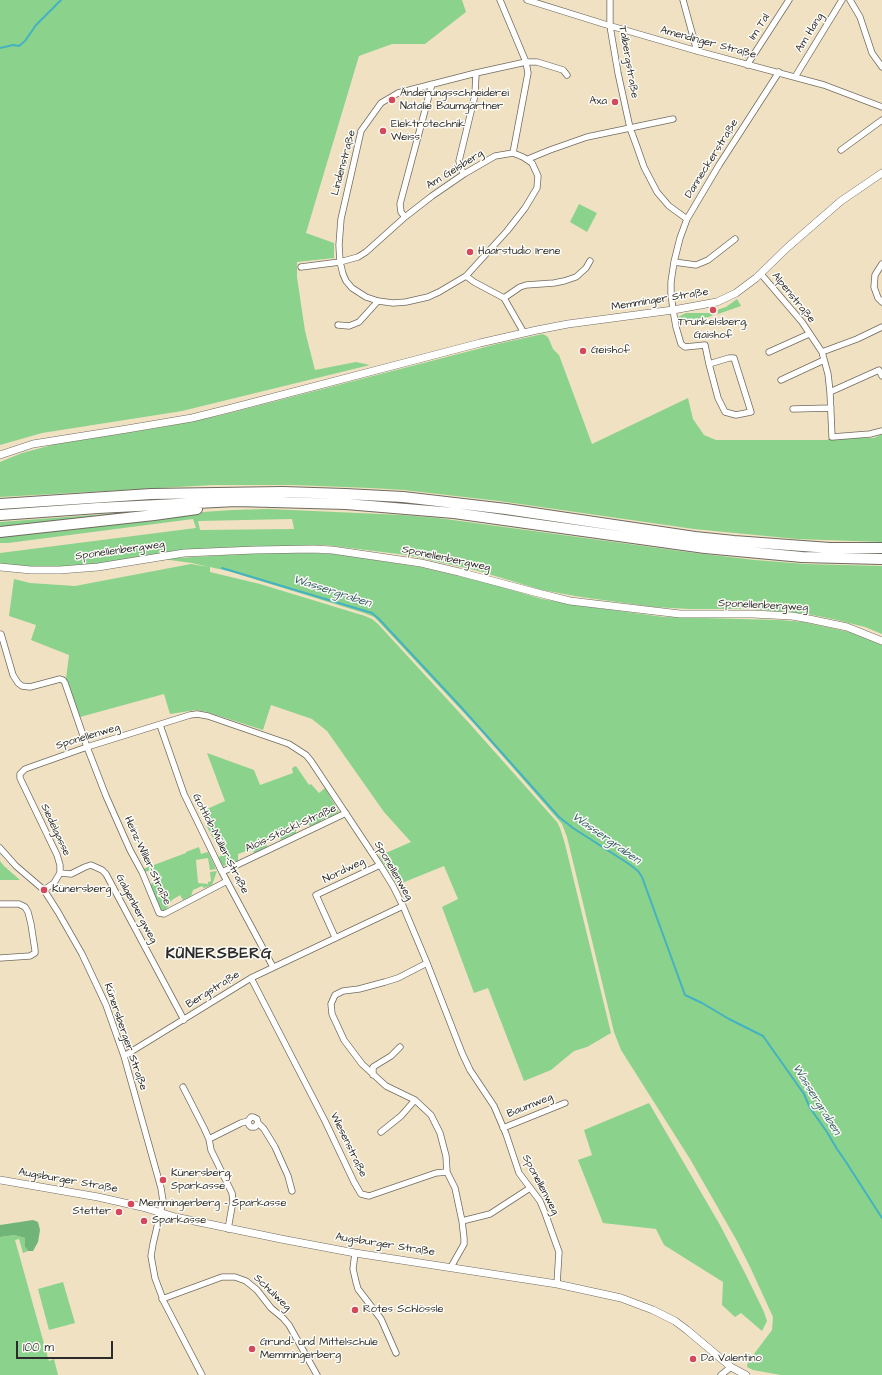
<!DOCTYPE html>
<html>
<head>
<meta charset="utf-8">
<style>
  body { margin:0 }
  #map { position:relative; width:882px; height:1375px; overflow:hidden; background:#f0e1c2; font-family:"Architects Daughter",sans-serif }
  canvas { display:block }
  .scale { position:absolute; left:16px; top:1341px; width:97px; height:18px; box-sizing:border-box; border:2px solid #2b2b2b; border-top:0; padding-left:5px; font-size:12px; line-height:14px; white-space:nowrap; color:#2b2b2b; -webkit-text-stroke:3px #fdfcf7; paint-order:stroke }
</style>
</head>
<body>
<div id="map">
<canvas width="882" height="1375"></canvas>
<div class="scale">100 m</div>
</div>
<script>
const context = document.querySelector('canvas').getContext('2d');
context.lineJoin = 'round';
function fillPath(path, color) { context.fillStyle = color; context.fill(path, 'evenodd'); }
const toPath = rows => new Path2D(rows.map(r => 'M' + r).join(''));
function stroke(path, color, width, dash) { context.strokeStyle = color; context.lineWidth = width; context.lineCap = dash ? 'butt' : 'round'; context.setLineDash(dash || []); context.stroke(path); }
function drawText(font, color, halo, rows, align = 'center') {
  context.font = font + ' "Architects Daughter",sans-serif'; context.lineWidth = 3; context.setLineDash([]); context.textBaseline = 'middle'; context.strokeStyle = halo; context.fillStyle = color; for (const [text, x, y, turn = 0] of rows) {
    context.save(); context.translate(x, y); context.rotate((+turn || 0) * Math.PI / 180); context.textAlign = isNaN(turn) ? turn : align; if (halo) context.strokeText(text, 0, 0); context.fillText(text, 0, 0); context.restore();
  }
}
fillPath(toPath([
  [0,0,462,0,466,12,425,44,392,44,359,56,306,233,334,243,334,258,297,262,297,277,305,331,315,370,356,362,370,365,182,411,42,433,0,445],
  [579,204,597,213,587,232,570,222],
  [737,299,741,306,718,314,717,310,726,307],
  [686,313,714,313,715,314,709,317,679,322,678,317],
  [543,334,548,337,553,349,559,355,592,444,688,398,693,419,704,435,716,440,827,440,830,438,874,438,882,434,882,542,797,539,694,529,499,501,404,490,370,488,293,485,213,485,0,497,0,462,22,453,56,444,163,427,222,415,497,344],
  [269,509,402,515,438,518,695,553,755,560,805,564,882,566,882,634,865,627,837,620,808,614,752,609,689,609,654,607,581,597,542,590,475,570,407,555,325,545,249,547,63,568,0,565,0,553,196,528,193,519,8,543,0,543,0,536,203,512,232,510],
  [292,519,294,529,200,530,198,521],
  [120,513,98,519,0,530,0,522],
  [256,553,312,553,336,554,420,567,488,583,542,599,582,606,664,617,780,620,803,622,849,632,882,645,882,1375,781,1375,753,1370,747,1367,748,1362,772,1330,773,1317,751,1269,737,1241,690,1159,621,1050,614,1032,582,899,567,837,562,824,478,728,378,621,374,617,364,613,228,571,210,567,210,572,260,584,365,616,372,619,378,624,469,723,557,822,560,828,565,844,611,1033,587,1047,574,1051,551,1070,524,1081,488,988,474,993,442,907,458,899,444,866,397,885,379,856,411,842,384,812,327,731,312,719,271,705,263,730,207,712,196,710,170,714,164,694,80,717,66,679,69,655,31,640,36,625,9,616,14,579,30,583,75,586,191,564,209,567,192,563,162,559],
  [207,753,254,770,260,785,293,773,292,768,296,766,309,785,311,784,319,793,325,788,339,812,324,820,324,819,321,820,321,822,310,826,308,823,296,828,296,833,281,840,279,836,266,841,267,847,254,853,252,849,238,854,238,861,223,866,218,858,222,855,206,825,212,823,207,809,225,801],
  [199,847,201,854,208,852,216,869,210,870,208,858,196,860,198,883,208,884,208,882,211,881,210,872,217,871,212,885,204,888,202,886,193,890,191,896,183,900,180,895,172,900,165,911,159,911,150,885,155,881,151,870,145,872,143,869,186,853,186,852],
  [0,861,4,866,20,880,0,880],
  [649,1103,720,1225,746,1275,764,1312,767,1321,762,1331,741,1313,735,1317,722,1305,723,1282,664,1245,656,1229,603,1223,578,1160,592,1155,584,1130],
  [14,1235,25,1238,25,1247,28,1251,23,1253,19,1239,15,1240,48,1358,49,1361,54,1359,58,1375,0,1375,0,1237],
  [63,1282,75,1323,49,1330,38,1289]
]), '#8bd28d');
fillPath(toPath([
  [33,1220,38,1222,40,1230,38,1242,33,1251,28,1251,25,1247,25,1238,14,1235,0,1237,0,1225]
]), '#70b478');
stroke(toPath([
  [0,48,13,45,19,46,25,41,36,25,61,0],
  [222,568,372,613,379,619,461,707,559,817,573,828,629,864,638,871,642,877,685,995,702,1003,729,1019,763,1036,804,1094,810,1108,827,1132,837,1149,846,1162,882,1218]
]), '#44b2c1', 2);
const minor = toPath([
  [500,0,526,62,528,73,513,153],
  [527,0,604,24,697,51,824,85,882,107],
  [610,0,610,26,618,73,630,128,637,147,644,167,657,192,669,206,687,219],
  [683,0,697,51],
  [850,0,860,17,872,53,882,67],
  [747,65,789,0],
  [795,77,842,0],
  [841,150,882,120],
  [513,153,523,157,532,163,538,176,537,188,525,208,507,231,466,276,439,292,428,297,406,302,393,303,378,301,366,297,352,288,346,281,343,274,340,262,358,257,366,252,405,217,432,196,464,174,495,156,513,153],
  [528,159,550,150,587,137,673,119],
  [464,174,461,169,459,161,475,95,476,73,526,62,537,62,563,70,567,75],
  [405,217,401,212,400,204,432,84],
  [674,262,696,265,701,263,708,260,735,239],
  [882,264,875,275,874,287,878,298,882,302],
  [301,267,340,262,339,245,341,219,361,131,381,103,398,93,476,73],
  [761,274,802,322,822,352,828,374,830,392,832,437,870,434,882,431],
  [466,276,474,282,504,298,524,333],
  [504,298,520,287,526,285,554,283,564,281,576,277,586,268,590,261],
  [338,325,349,326,359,322,378,301],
  [769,352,809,334],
  [822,352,857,339,882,327],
  [709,364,729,358,734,358,751,412,736,415,725,412,718,398,709,364,705,345,685,347,681,344,676,327,673,310,671,293,671,282,674,262,680,238,687,219,719,165,779,72],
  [781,380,824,360],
  [830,392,879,370,882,376],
  [793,409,831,408],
  [1,634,13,675,18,683,22,686,30,687,60,679,63,680,65,683,87,747,106,796,130,850,142,872,159,913,164,914,227,881],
  [160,725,184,794,222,872,273,967],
  [0,848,16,866,44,890,58,912,82,954,106,1005,124,1056,161,1188,163,1201,153,1244,151,1256,155,1278,164,1302,202,1375],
  [222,872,346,813],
  [60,873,71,874,85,867,91,865,102,870,106,874,184,1020],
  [44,890,54,883,60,873,60,865,57,855,20,778,20,774,25,769,87,747,190,715,197,714,208,716,289,744,306,755,311,761,380,865,393,886,403,906,427,963,462,1053,470,1070,494,1106,506,1134,519,1173,540,1201,545,1213,559,1252,557,1284],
  [0,904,19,904,25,907,28,912,31,924,35,950,35,953,30,956,0,958],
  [335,937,316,895,380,865],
  [427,963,398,978,385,982,359,989,343,991,335,995,331,1004,332,1014,344,1040,362,1064,386,1086,415,1100,431,1115,440,1133,446,1156,447,1172],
  [251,978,325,1121,354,1182,361,1194,369,1196,436,1173,447,1172,455,1188,462,1221,464,1238,464,1244,451,1267],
  [124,1056,251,978,403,906],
  [373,1075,373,1067,391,1056,400,1047],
  [183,1087,204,1128,209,1139,211,1150,232,1193,233,1201,228,1229],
  [258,1123,264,1129,275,1147,288,1176,292,1191],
  [503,1128,565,1103],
  [381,1132,401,1116,415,1100],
  [209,1139,241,1123,248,1121,251,1117,253,1117,257,1119,258,1123,255,1127,251,1127,249,1125,248,1121],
  [462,1221,490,1214,530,1188],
  [355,1253,353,1269,356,1282,358,1289,381,1319,396,1353],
  [162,1299,222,1277,235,1277,246,1281,257,1290,271,1308,283,1318,289,1325,317,1375],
  [721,1375,731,1367]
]);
const tertiary = toPath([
  [0,455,33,444,127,429,192,418,232,408,480,343,537,330,568,324,673,310,717,302,736,293,756,278,788,247,841,201,882,173],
  [0,567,31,570,60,570,98,567,184,553,255,550,313,549,332,550,421,563,459,572,538,593,570,601,680,614,753,614,792,616,809,619,847,627,882,641],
  [0,1180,98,1197,142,1207,175,1217,281,1239,355,1253,557,1284,621,1298,653,1310,675,1321,687,1330,731,1367,746,1375]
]);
const motorway = toPath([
  [0,504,151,494,283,492,345,494,403,497,506,509,695,537,734,541,830,548,882,548],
  [0,515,98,508,236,501,346,504,454,513,705,548,802,557,882,559],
  [0,532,154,515,197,509]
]);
stroke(minor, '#706b60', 7);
stroke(tertiary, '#706b60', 8);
stroke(motorway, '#706b60', 12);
stroke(minor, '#fff', 5.5);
stroke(tertiary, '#fff', 7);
stroke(motorway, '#fff', 10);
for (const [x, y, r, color] of [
  [392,100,4,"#d1495b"],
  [615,102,4,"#d1495b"],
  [383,131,4,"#d1495b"],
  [470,252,4,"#d1495b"],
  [713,310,4,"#d1495b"],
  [583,351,4,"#d1495b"],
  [44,890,4,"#d1495b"],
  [163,1180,4,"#d1495b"],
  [131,1204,4,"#d1495b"],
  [119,1212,4,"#d1495b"],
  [144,1221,4,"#d1495b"],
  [355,1310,4,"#d1495b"],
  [252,1349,4,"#d1495b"],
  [693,1359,4,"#d1495b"]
]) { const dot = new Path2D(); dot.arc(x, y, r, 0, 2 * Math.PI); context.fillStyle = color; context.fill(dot); stroke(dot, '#fdfcf7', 1.5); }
drawText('11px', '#2b2b2b', '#fdfcf7', [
  ["Im Tal",760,27,-57],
  ["Am Hang",810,33,-58],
  ["Amendinger Straße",708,43,15],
  ["Talbergstraße",628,62,80],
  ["Danneckerstraße",712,159,-58],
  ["Lindenstraße",344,163,-75],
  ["Am Geisberg",455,170,-32],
  ["Alpenstraße",793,298,51],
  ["Memminger Straße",660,300,-9],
  ["Sponellenbergweg",120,551,-8],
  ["Sponellenbergweg",446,559,12],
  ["Sponellenbergweg",763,606,3],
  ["Sponellenweg",88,737,-17],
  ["Alois-Stöckl-Straße",291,829,-25],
  ["Siedelgasse",55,830,65],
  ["Gottlob-Müller-Straße",220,844,63],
  ["Heinz-Willer-Straße",147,861,65],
  ["Nordweg",344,871,-26],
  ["Sponellenweg",393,871,60],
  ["Galgenbergweg",136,909,62],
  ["Bergstraße",213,990,-32],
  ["Künersberger Straße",125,1037,71],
  ["Baumweg",530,1106,-22],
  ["Wiesenstraße",348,1145,64],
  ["Augsburger Straße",68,1181,10],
  ["Sponellenweg",540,1185,62],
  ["Augsburger Straße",385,1245,9],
  ["Schulweg",272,1293,44]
]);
drawText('11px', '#2b2b2b', '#fdfcf7', [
  ["Änderungsschneiderei",400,94],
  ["Natalie Baumgärtner",400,107],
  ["Axa",607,102,"right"],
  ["Elektrotechnik",391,125],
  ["Weiss",391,138],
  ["Haarstudio Irene",478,252],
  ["Trunkelsberg,",713,323,"center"],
  ["Gaishof",713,336,"center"],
  ["Geishof",591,351],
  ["Künersberg",52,890],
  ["Künersberg,",171,1174],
  ["Sparkasse",171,1187],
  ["Memmingerberg - Sparkasse",139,1204],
  ["Stetter",111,1212,"right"],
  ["Sparkasse",152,1221],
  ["Rotes Schlössle",363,1310],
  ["Grund- und Mittelschule",260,1343],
  ["Memmingerberg",260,1356],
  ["Da Valentino",701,1359]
], 'left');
drawText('italic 12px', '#356167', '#fdfcf7', [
  ["Wassergraben",332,592,18],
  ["Wassergraben",606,839,35],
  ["Wassergraben",816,1100,58]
]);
context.letterSpacing = '1px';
drawText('bold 15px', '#2b2b2b', '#fdfcf7', [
  ["KÜNERSBERG",219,955]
]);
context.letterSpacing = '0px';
</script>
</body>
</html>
